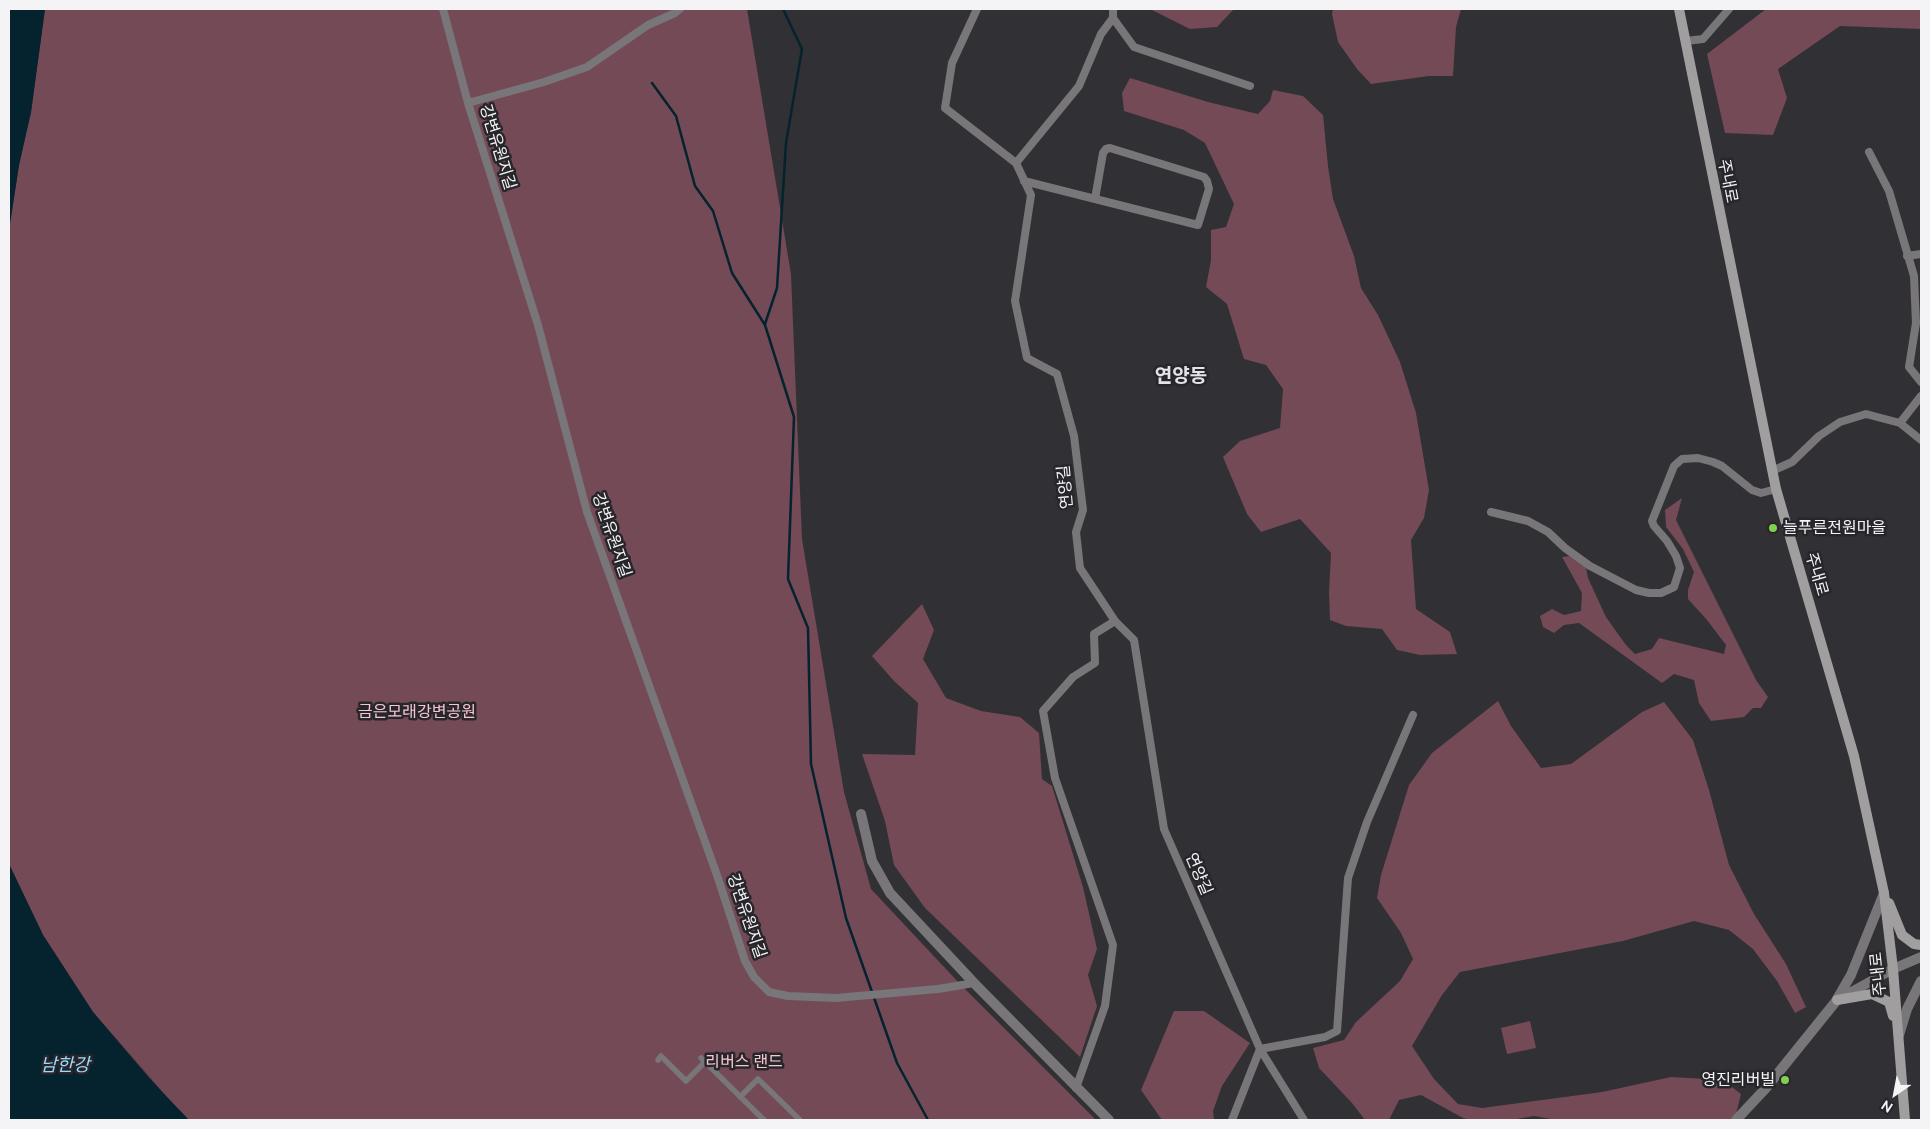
<!DOCTYPE html>
<html>
<head>
<meta charset="utf-8">
<style>
  body { margin:0 }
  #map { position:relative; width:1930px; height:1129px; overflow:hidden; background:#313034; font-family:Ubuntu,sans-serif }
  canvas { display:block }
  .frame { position:absolute; inset:0; border:10px solid #f4f4f7; pointer-events:none }
  .north { position:absolute; left:1870px; top:1069px; width:50px; height:50px; -webkit-text-stroke:4px #27262a; paint-order:stroke; rotate:213deg; font-size:14px; font-weight:700; line-height:20px; text-align:center; color:#f4f4f7 }
  .north::after { content:''; display:block; margin:auto; width:18px; height:22px; background:#f4f4f7; clip-path:polygon(50% 0,100% 100%,50% 72%,0 100%) }
</style>
</head>
<body>
<div id="map">
<canvas width="1930" height="1129"></canvas>
<div class="frame"></div>
<div class="north">N</div>
</div>
<script>
const context = document.querySelector('canvas').getContext('2d');
context.lineJoin = 'round';
function fillPath(path, color) { context.fillStyle = color; context.fill(path, 'evenodd'); }
const toPath = rows => new Path2D(rows.map(r => 'M' + r).join(''));
function stroke(path, color, width, dash) { context.strokeStyle = color; context.lineWidth = width; context.lineCap = dash ? 'butt' : 'round'; context.setLineDash(dash || []); context.stroke(path); }
function drawText(font, color, halo, rows, align = 'center') {
  context.font = font + ' Ubuntu,"Noto Sans KR",sans-serif'; context.lineWidth = 5; context.setLineDash([]); context.textBaseline = 'middle'; context.strokeStyle = halo; context.fillStyle = color; for (const [text, x, y, turn = 0] of rows) {
    context.save(); context.translate(x, y); context.rotate((+turn || 0) * Math.PI / 180); context.textAlign = isNaN(turn) ? turn : align; if (halo) context.strokeText(text, 0, 0); context.fillText(text, 0, 0); context.restore();
  }
}
fillPath(toPath([
  [45,9,747,9,791,274,802,539,844,792,871,889,961,985,1096,1120,189,1120,179,1111,93,1012,43,935,9,864,9,230,19,165,31,112],
  [1150,9,1234,9,1217,27,1190,29],
  [1333,9,1461,9,1456,27,1453,76,1429,76,1371,84,1357,69,1338,42,1332,14],
  [1766,9,1921,9,1921,29,1840,26,1778,69,1787,98,1773,135,1725,133,1707,54],
  [1130,78,1208,102,1258,114,1270,101,1273,90,1303,96,1323,115,1328,166,1333,199,1354,256,1361,288,1378,315,1400,362,1416,413,1429,490,1424,518,1411,540,1416,609,1450,632,1457,654,1420,655,1397,650,1382,629,1346,626,1330,620,1329,592,1331,553,1300,519,1261,532,1247,514,1223,457,1240,441,1280,428,1283,389,1266,365,1244,359,1227,304,1206,287,1211,260,1211,230,1226,227,1234,204,1205,143,1184,130,1124,111,1122,93],
  [1682,498,1676,520,1756,680,1768,697,1761,708,1753,708,1744,717,1711,721,1699,703,1694,680,1674,674,1662,683,1579,623,1564,625,1554,633,1543,627,1540,616,1552,609,1564,615,1581,611,1582,593,1562,557,1570,556,1586,567,1588,578,1606,617,1626,645,1635,654,1652,649,1659,638,1724,654,1726,645,1707,620,1688,599,1688,590,1694,572,1683,549,1666,527,1665,510],
  [922,604,934,630,923,659,946,698,981,711,1020,717,1039,733,1042,779,1052,786,1083,887,1097,949,1088,975,1097,1006,1080,1057,925,908,894,865,885,821,862,754,915,755,918,703,894,681,872,656],
  [1498,701,1511,726,1541,768,1571,764,1642,712,1664,702,1693,740,1709,790,1729,865,1754,914,1786,964,1806,1007,1795,1013,1777,981,1753,949,1729,930,1694,921,1623,941,1460,972,1442,995,1412,1046,1434,1079,1458,1104,1482,1108,1602,1092,1671,1077,1706,1079,1724,1081,1741,1094,1736,1114,1731,1120,1556,1120,1534,1116,1511,1120,1471,1120,1463,1118,1421,1095,1399,1100,1389,1120,1365,1120,1352,1103,1319,1068,1313,1048,1344,1040,1356,1022,1400,981,1413,959,1401,933,1377,898,1381,875,1409,785,1432,753],
  [1174,1011,1204,1011,1250,1043,1222,1086,1213,1111,1214,1120,1162,1120,1141,1090],
  [1530,1021,1536,1048,1507,1054,1501,1028]
]), '#734a55');
fillPath(toPath([
  [9,9,45,9,31,112,19,165,9,230],
  [9,864,43,935,93,1012,148,1077,189,1120,9,1120]
]), '#05222f');
stroke(toPath([
  [652,83,676,116,695,186,713,211,732,273,765,325,794,417,788,579,808,628,811,764,846,918,897,1063,928,1120],
  [765,324,777,288,786,143,802,49,783,9]
]), '#05222f', 2.5);
stroke(toPath([
  [701,1058,764,1120],
  [658,1060,661,1056,686,1081,705,1062],
  [740,1097,758,1079,800,1120]
]), '#787678', 5.5);
stroke(toPath([
  [443,9,468,103,538,325,587,512,718,878,745,961,754,977,769,992,788,996,836,998,938,989,974,983],
  [977,9,952,63,945,108,1016,163,1031,195,1015,301,1027,358,1057,374,1074,436,1083,510,1076,532,1080,568,1115,621,1134,640,1164,829,1260,1049,1304,1120],
  [1113,18,1134,47,1250,86],
  [1686,41,1703,39,1729,9],
  [468,103,544,82,587,67,648,25,675,13,680,9],
  [1869,152,1889,191,1914,276,1916,323,1909,367,1921,382],
  [1016,163,1079,86,1101,34,1113,18,1113,9],
  [1024,181,1198,225,1209,189,1207,181,1204,177,1110,148,1106,149,1103,153,1095,199],
  [1907,256,1921,254],
  [1900,423,1921,396],
  [1772,471,1792,462,1819,436,1840,422,1866,414,1900,423,1921,440],
  [1491,512,1528,521,1548,532,1565,548,1590,566,1636,590,1649,593,1661,593,1674,587,1680,568,1676,556,1667,541,1654,526,1652,521,1674,466,1682,459,1698,458,1713,462,1722,466,1752,490,1761,493,1776,489],
  [1076,1088,1105,1006,1113,945,1055,778,1043,711,1073,677,1095,663,1094,634,1115,621],
  [1232,1120,1260,1049,1325,1037,1337,1031,1348,878,1367,822,1413,715]
]), '#787678', 8);
stroke(toPath([
  [861,814,872,861,890,893,974,983,1109,1120],
  [1837,999,1851,975,1884,893],
  [1899,1035,1907,1009,1921,981],
  [1736,1120,1766,1088,1837,1000,1893,969,1921,957]
]), '#787678', 10);
stroke(toPath([
  [1679,9,1776,489,1854,756,1884,893,1893,969,1905,1120],
  [1889,903,1902,935,1914,944,1921,945],
  [1837,1000,1872,994,1889,1002,1893,1016]
]), '#a19ea0', 10);
for (const [x, y, r, color] of [
  [1773,528,5,"#82d050"],
  [1785,1080,5,"#82d050"]
]) { const dot = new Path2D(); dot.arc(x, y, r, 0, 2 * Math.PI); context.fillStyle = color; context.fill(dot); stroke(dot, '#27262a', 2); }
drawText('16px', '#f4f4f7', '#27262a', [
  ["강변유원지길",498,147,73],
  ["주내로",1728,181,79],
  ["연양길",1065,487,-95],
  ["강변유원지길",612,535,71],
  ["주내로",1817,574,74],
  ["연양길",1199,874,67],
  ["강변유원지길",747,916,71],
  ["주내로",1878,974,-96]
]);
drawText('16px', '#f4f4f7', '#27262a', [
  ["늘푸른전원마을",1783,528],
  ["영진리버빌",1775,1080,"right"]
], 'left');
drawText('16px', '#f7c4d1', '#27262a', [
  ["금은모래강변공원",417,712],
  ["리버스 랜드",744,1062]
]);
drawText('italic 18px', '#9cdbfe', '#27262a', [
  ["남한강",65,1065]
]);
drawText('bold 19px', '#e4e3e9', '#27262a', [
  ["연양동",1181,376]
]);
</script>
</body>
</html>
